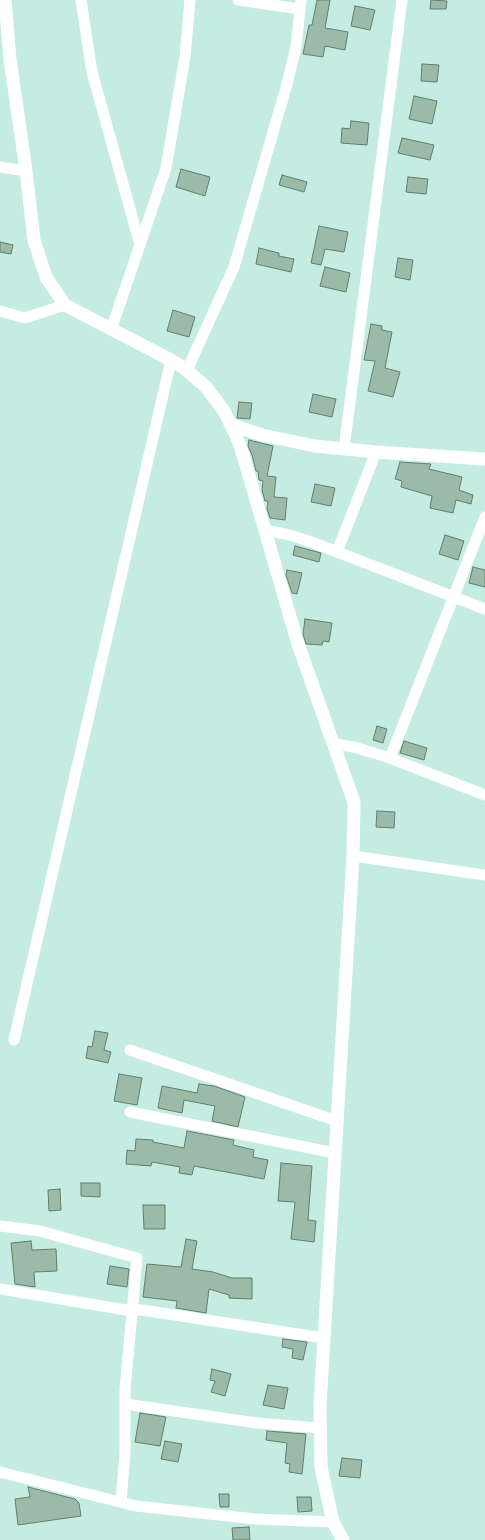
<!DOCTYPE html>
<html>
<head>
<meta charset="utf-8">
<style>
  body { margin:0 }
  canvas { display:block; background:#c4ece3 }
</style>
</head>
<body>
<canvas width="485" height="1540"></canvas>
<script>
const context = document.querySelector('canvas').getContext('2d');
context.lineJoin = 'round';
function fillPath(path, color) { context.fillStyle = color; context.fill(path, 'evenodd'); }
const toPath = rows => new Path2D(rows.map(r => 'M' + r).join(''));
function stroke(path, color, width, dash) { context.strokeStyle = color; context.lineWidth = width; context.lineCap = dash ? 'butt' : 'round'; context.setLineDash(dash || []); context.stroke(path); }
const building = toPath([
  [317,0,330,0,325,28,348,32,345,50,325,46,323,57,303,54,309,25,312,25,317,0],
  [431,0,447,1,446,9,430,9,431,0],
  [355,6,375,10,370,30,351,26,355,6],
  [422,64,439,65,437,82,421,81,422,64],
  [414,96,437,101,432,124,409,119,414,96],
  [351,121,369,123,367,145,341,143,342,128,350,129,351,121],
  [402,138,434,145,430,160,398,153,402,138],
  [181,169,210,177,205,196,176,187,181,169],
  [282,175,307,182,304,192,279,185,282,175],
  [408,177,428,179,426,194,406,192,408,177],
  [319,226,348,232,344,252,325,249,321,265,311,263,319,226],
  [0,242,13,245,11,254,0,252,0,242],
  [259,248,279,253,279,256,294,259,291,272,256,264,259,248],
  [398,258,413,260,410,280,395,277,398,258],
  [325,267,350,273,346,292,320,286,325,267],
  [173,310,195,317,189,337,167,331,173,310],
  [371,324,382,326,382,330,392,332,385,368,400,372,393,397,368,391,375,361,364,360,371,324],
  [313,394,336,399,332,417,309,412,313,394],
  [239,402,252,403,250,419,237,418,239,402],
  [249,440,273,446,267,476,276,477,274,497,287,498,285,520,270,518,267,509,268,501,265,501,262,490,263,481,259,480,258,471,256,471,252,455,248,446,249,440],
  [400,462,431,464,429,469,462,477,459,490,473,495,471,504,456,500,453,513,430,508,432,496,401,487,402,481,395,479,400,462],
  [315,484,335,488,331,506,311,502,315,484],
  [445,535,464,541,458,560,439,554,445,535],
  [295,546,321,553,319,562,293,555,295,546],
  [473,567,485,570,485,587,469,583,473,567],
  [287,570,302,573,297,594,292,593,286,575,287,570],
  [305,619,332,623,329,642,323,641,322,645,306,644,303,634,305,619],
  [377,726,387,729,383,743,373,740,377,726],
  [404,741,427,748,424,760,400,753,404,741],
  [377,811,395,812,394,828,376,827,377,811],
  [95,1031,108,1033,104,1050,111,1052,108,1063,86,1058,88,1046,92,1047,95,1031],
  [119,1074,142,1078,137,1105,114,1101,119,1074],
  [199,1084,214,1086,245,1097,238,1127,212,1121,215,1106,184,1100,182,1113,158,1108,162,1086,197,1093,199,1084],
  [187,1131,234,1140,233,1145,254,1150,253,1157,268,1160,264,1179,194,1166,192,1175,179,1173,180,1167,152,1162,151,1166,126,1164,127,1150,135,1151,136,1139,153,1140,153,1142,184,1148,187,1131],
  [281,1163,312,1166,308,1220,316,1221,314,1242,291,1239,295,1202,278,1201,281,1163],
  [81,1183,100,1183,100,1197,81,1196,81,1183],
  [60,1189,61,1210,49,1211,48,1190,60,1189],
  [143,1205,165,1205,165,1229,144,1229,143,1205],
  [186,1239,197,1241,192,1269,213,1272,232,1278,252,1278,252,1299,229,1298,229,1295,209,1289,206,1313,176,1308,177,1301,143,1297,147,1264,181,1267,186,1239],
  [31,1241,32,1250,56,1249,57,1271,34,1272,35,1287,15,1284,11,1243,31,1241],
  [110,1266,129,1269,127,1287,107,1284,110,1266],
  [283,1339,307,1342,303,1360,292,1358,293,1349,282,1347,283,1339],
  [212,1369,231,1374,225,1396,211,1392,215,1381,210,1380,212,1369],
  [268,1385,288,1388,284,1409,263,1405,268,1385],
  [140,1413,166,1417,160,1446,135,1442,140,1413],
  [267,1431,306,1434,302,1474,289,1472,290,1464,285,1463,287,1443,266,1440,267,1431],
  [165,1441,182,1444,178,1462,161,1459,165,1441],
  [342,1458,362,1460,360,1478,339,1476,342,1458],
  [28,1487,75,1499,79,1503,81,1516,18,1525,15,1499,30,1497,28,1487],
  [219,1494,229,1494,229,1507,220,1507,219,1494],
  [297,1497,311,1497,312,1511,298,1512,297,1497],
  [249,1527,250,1540,233,1540,232,1528,249,1527]
]);
fillPath(building, '#9bbaa7');
stroke(building, '#617f6d', 1);
stroke(toPath([
  [81,0,92,72,140,245],
  [238,0,300,9],
  [0,167,26,171],
  [0,311,25,318,65,305],
  [111,330,166,168,185,57,190,0],
  [187,370,234,267,287,84,296,47,301,0],
  [344,449,402,0],
  [265,530,290,535,314,543,485,609],
  [337,552,376,452],
  [334,744,354,747,390,758,485,795],
  [390,758,485,517],
  [353,856,485,875],
  [14,1040,171,360],
  [130,1050,337,1121],
  [130,1112,335,1153],
  [0,1226,40,1231,137,1258,125,1389,125,1453,121,1502],
  [0,1289,126,1310,142,1310,324,1338],
  [125,1404,257,1423,320,1428],
  [0,1472,136,1506,255,1519,333,1522]
]), '#fff', 11);
stroke(toPath([
  [5,0,10,59,26,171,34,240,46,277,65,305,171,360,184,368,206,387,224,411,238,440,243,455,298,644,354,802,353,856,320,1405,321,1467,333,1522,343,1540],
  [232,425,262,435,315,446,376,452,485,459]
]), '#fff', 13);
</script>
</body>
</html>
